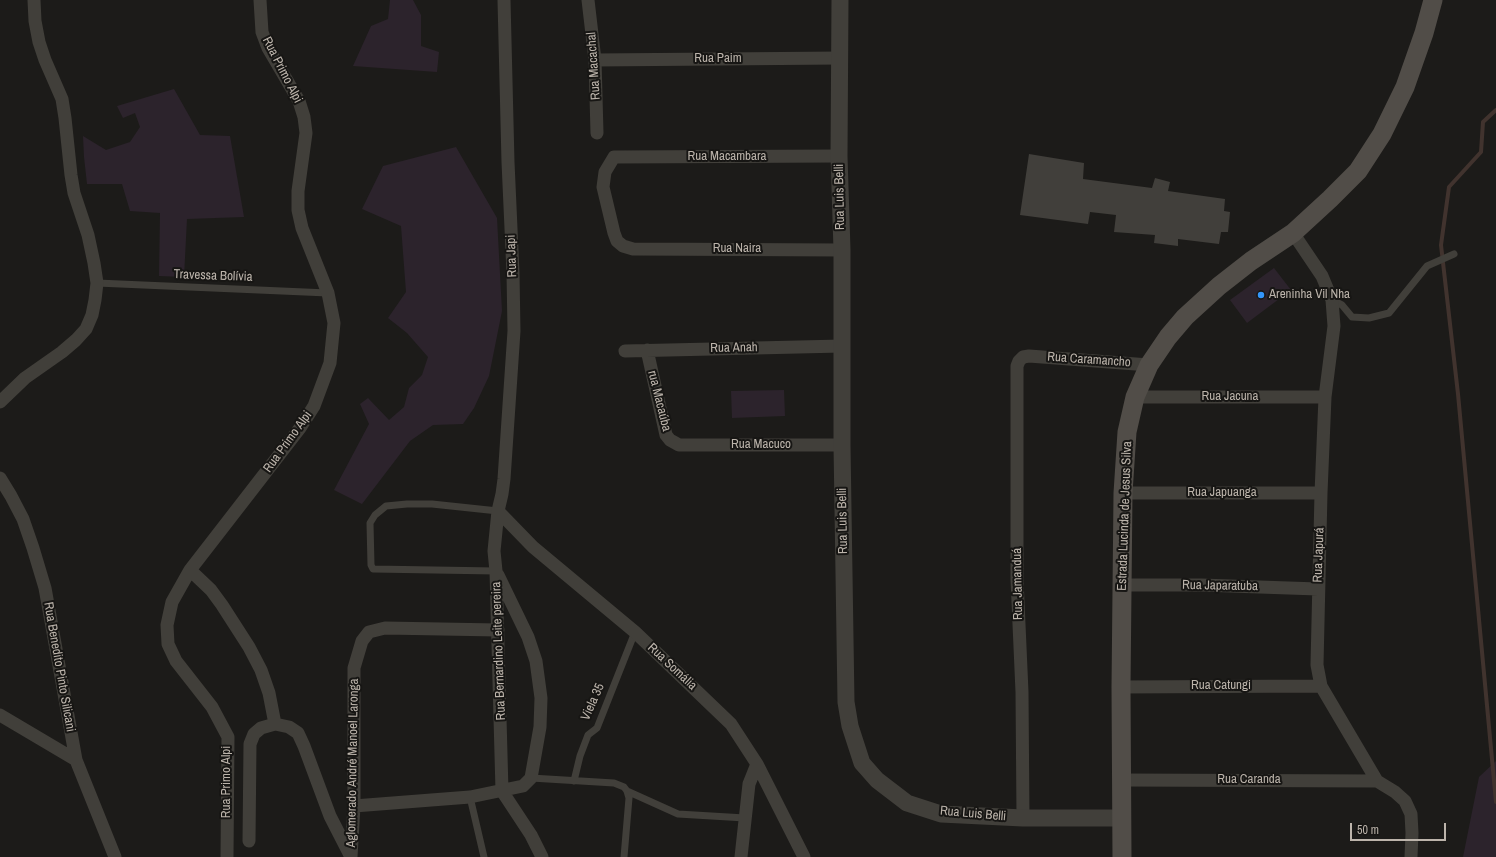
<!DOCTYPE html>
<html>
<head>
<meta charset="utf-8">
<style>
  body { margin:0 }
  #map { position:relative; width:1496px; height:857px; overflow:hidden; background:#1c1b19; font-family:"Archivo Narrow",sans-serif }
  canvas { display:block }
  .scale { position:absolute; left:1350px; top:823px; width:96px; height:18px; box-sizing:border-box; border:2px solid #bcb4ab; border-top:0; padding-left:5px; font-size:12px; line-height:14px; white-space:nowrap; color:#bcb4ab; -webkit-text-stroke:3px #171614; paint-order:stroke }
</style>
</head>
<body>
<div id="map">
<canvas width="1496" height="857"></canvas>
<div class="scale">50 m</div>
</div>
<script>
const context = document.querySelector('canvas').getContext('2d');
context.lineJoin = 'round';
function fillPath(path, color) { context.fillStyle = color; context.fill(path, 'evenodd'); }
const toPath = rows => new Path2D(rows.map(r => 'M' + r).join(''));
function stroke(path, color, width, dash) { context.strokeStyle = color; context.lineWidth = width; context.lineCap = dash ? 'butt' : 'round'; context.setLineDash(dash || []); context.stroke(path); }
function drawText(font, color, halo, rows, align = 'center') {
  context.font = font + ' "Archivo Narrow",sans-serif'; context.lineWidth = 4; context.setLineDash([]); context.textBaseline = 'middle'; context.strokeStyle = halo; context.fillStyle = color; for (const [text, x, y, turn = 0] of rows) {
    context.save(); context.translate(x, y); context.rotate((+turn || 0) * Math.PI / 180); context.textAlign = isNaN(turn) ? turn : align; if (halo) context.strokeText(text, 0, 0); context.fillText(text, 0, 0); context.restore();
  }
}
fillPath(toPath([
  [390,0,413,0,421,15,421,46,439,52,437,72,353,66,371,26,388,19],
  [174,89,200,135,230,136,244,217,187,219,184,277,159,276,160,213,130,211,122,184,87,184,84,157,83,136,106,150,130,142,140,127,135,113,123,118,117,106],
  [456,147,497,218,502,311,489,376,474,408,463,424,433,425,410,441,362,504,334,490,369,424,360,404,368,398,389,420,404,407,409,388,422,375,428,357,407,333,388,318,406,292,401,226,362,209,383,166],
  [1274,268,1291,290,1247,323,1230,300],
  [784,390,785,416,732,418,731,391],
  [1496,761,1496,857,1463,857,1479,777]
]), '#2c232c');
stroke(toPath([
  [1496,110,1483,122,1481,152,1449,187,1441,245,1458,394,1496,802]
]), '#41332e', 4);
fillPath(toPath([
  [1029,154,1084,163,1083,179,1152,188,1155,178,1170,182,1168,191,1225,199,1224,211,1230,212,1228,232,1221,232,1219,244,1178,239,1178,246,1154,243,1155,235,1114,232,1116,215,1090,212,1088,224,1020,215]
]), '#413f3b');
stroke(toPath([
  [97,283,328,293],
  [1332,300,1342,305,1352,317,1369,318,1389,313,1427,266,1454,254],
  [496,571,373,569,371,565,370,523,375,515,386,506,407,504,432,504,498,511],
  [531,778,614,783,624,787,627,791,629,798,624,857],
  [574,781,580,756,588,735,597,728,635,632],
  [627,791,678,814,745,818],
  [470,797,484,857]
]), '#413f3a', 7);
stroke(toPath([
  [588,0,595,60,597,133],
  [595,60,841,58],
  [839,156,614,157,605,172,603,187,614,233,617,241,623,246,633,249,842,250],
  [1293,233,1322,276,1332,300,1334,326,1325,397,1321,493,1317,665,1321,686,1377,781,1395,792,1405,801,1411,814,1412,833,1411,857],
  [647,350,666,435,670,440,679,445,842,445],
  [625,351,842,346],
  [1135,397,1325,397],
  [0,402,25,378,62,352,76,340,86,329,92,315,95,300,97,283,94,263,88,235,74,193,71,175,65,118,62,99,45,60,39,42,35,21,34,0],
  [0,478,11,496,23,519,33,548,45,588,76,760,115,857],
  [1123,493,1321,493],
  [498,511,533,547,635,632,731,724,757,764,804,857],
  [190,570,211,590,222,605,249,647,261,670,269,693,275,724],
  [1123,585,1201,585,1318,589],
  [1121,687,1321,686],
  [0,715,76,760],
  [1122,780,1377,781],
  [502,791,496,571,494,551,498,511,502,494,504,479,514,331,513,273,508,162,504,0],
  [502,791,531,835,542,857],
  [354,806,470,797,523,786,531,778,540,727,541,698,536,661,528,637,498,575],
  [1023,818,1022,692,1017,579,1017,366,1019,361,1023,357,1029,356,1149,365],
  [249,841,250,744,254,734,261,728,275,724,289,727,298,733,304,746,330,816,351,857],
  [227,857,228,737,212,707,176,661,168,644,167,625,172,602,190,570,300,428,314,406,330,363,334,323,328,293,302,228,298,210,298,191,306,133,304,117,299,101,268,48,262,32,260,0],
  [351,857,354,806,354,668,362,641,369,632,385,628,498,630],
  [741,857,749,784,757,764]
]), '#413f3a', 13);
stroke(toPath([
  [840,0,839,156,842,250,842,445,846,702,850,726,862,763,877,780,907,803,941,814,1023,818,1121,818]
]), '#413f3a', 17);
stroke(toPath([
  [1122,857,1121,687,1123,493,1127,432,1135,397,1149,365,1168,337,1185,317,1219,286,1251,261,1293,233,1330,199,1358,171,1382,134,1405,87,1424,33,1433,0]
]), '#514d48', 19);
for (const [x, y, r, color] of [
  [1261,295,4,"#3396fa"]
]) { const dot = new Path2D(); dot.arc(x, y, r, 0, 2 * Math.PI); context.fillStyle = color; context.fill(dot); stroke(dot, '#171614', 1.5); }
drawText('13px', '#bcb4ab', '#171614', [
  ["Rua Paim",718,59],
  ["Rua Macachal",594,66,-94],
  ["Rua Primo Alpi",282,70,63],
  ["Rua Macambara",727,157],
  ["Rua Luis Belli",840,197,-91],
  ["Rua Naira",737,249],
  ["Rua Japi",512,256,-92],
  ["Travessa Bolívia",213,276,2],
  ["Rua Anah",734,348,-1],
  ["Rua Caramancho",1089,360,4],
  ["Rua Jacuna",1230,397],
  ["rua Macaúba",659,401,76],
  ["Rua Primo Alpi",288,442,-54],
  ["Rua Macuco",761,445],
  ["Rua Japuanga",1222,493],
  ["Estrada Lucinda de Jesus Silva",1125,516,-88],
  ["Rua Luis Belli",843,521,-91],
  ["Rua Japurá",1319,555,-88],
  ["Rua Jamanduá",1018,584,-91],
  ["Rua Japaratuba",1220,586,1],
  ["Rua Bernardino Leite pereira",499,651,-92],
  ["Rua Benedito Pinto Silicani",59,667,80],
  ["Rua Somália",672,667,43],
  ["Rua Catungi",1221,686],
  ["Viela 35",593,702,-66],
  ["Aglomerado André Manoel Laronga",353,763,-89],
  ["Rua Caranda",1249,780],
  ["Rua Primo Alpi",227,782,-90],
  ["Rua Luis Belli",973,814,5]
]);
drawText('13px', '#bcb4ab', '#171614', [
  ["Areninha Vil Nha",1269,295]
], 'left');
</script>
</body>
</html>
